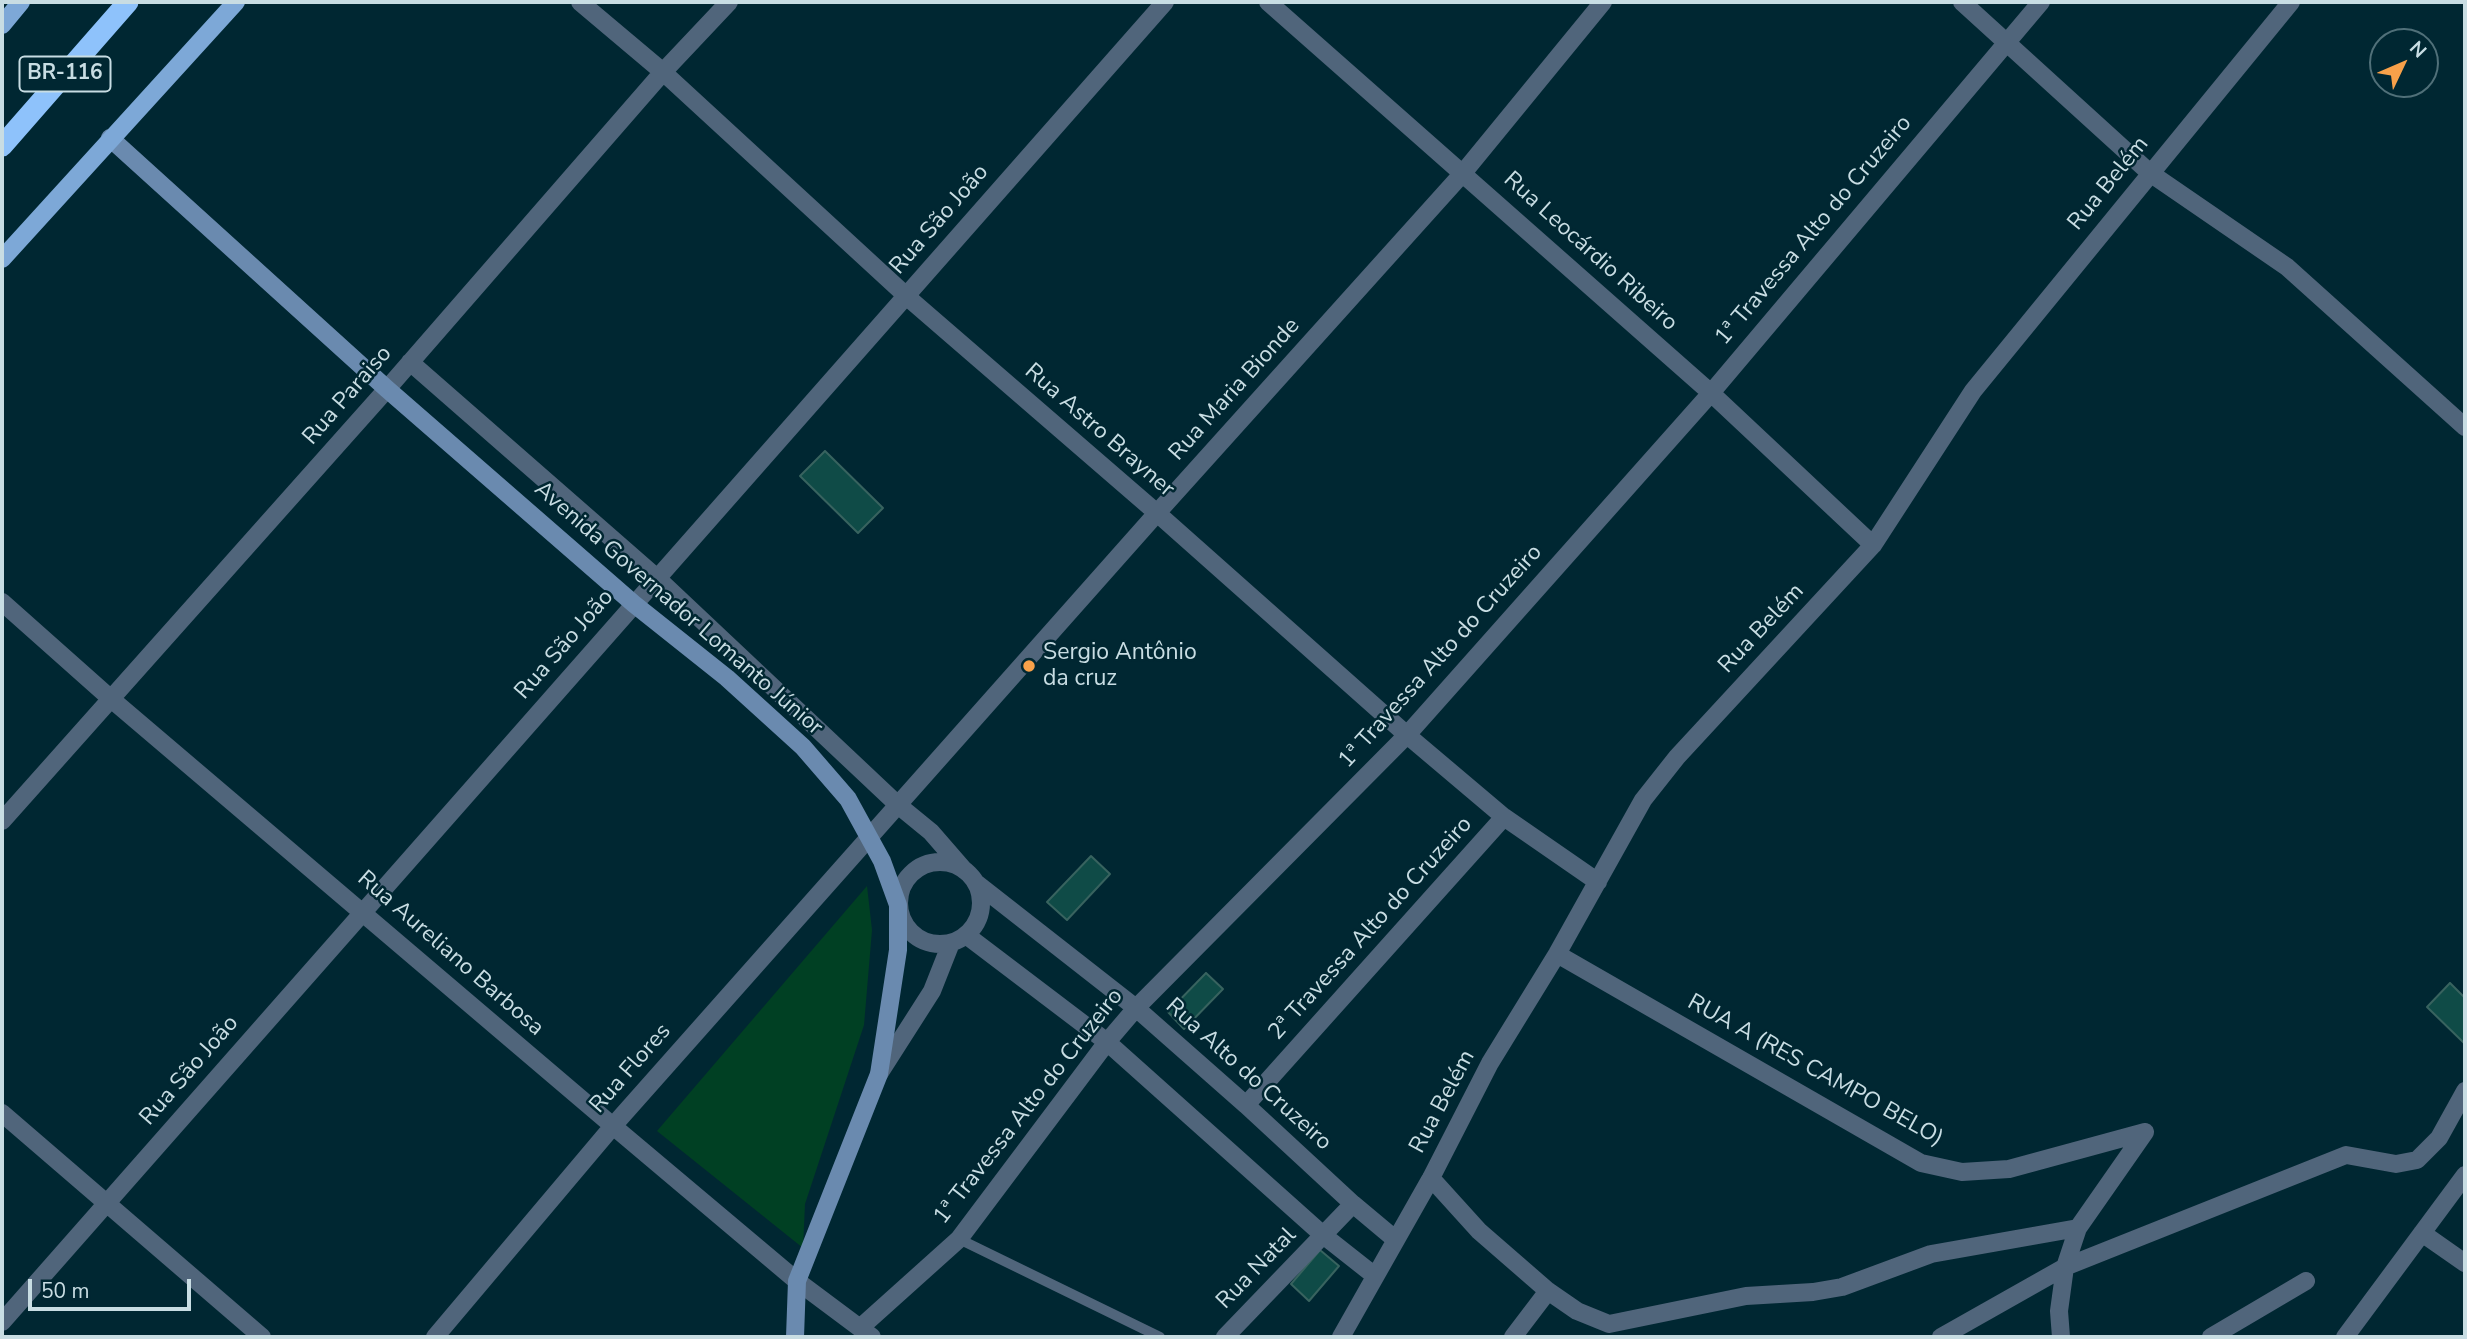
<!DOCTYPE html>
<html>
<head>
<meta charset="utf-8">
<style>
  body { margin:0 }
  #map { position:relative; width:2467px; height:1339px; overflow:hidden; background:#002732; font-family:"Nunito Sans",sans-serif }
  canvas { display:block }
  .frame { position:absolute; inset:0; border:4px solid #c8dde3; pointer-events:none }
  .north { position:absolute; left:2369px; top:28px; width:70px; height:70px; box-sizing:border-box; background:#002732; border:2px solid #507079; border-radius:50%; rotate:46deg; font-size:19px; font-weight:700; line-height:28px; text-align:center; color:#c8dde3 }
  .north::after { content:''; display:block; margin:auto; width:24px; height:32px; background:#f8a14a; clip-path:polygon(50% 0,100% 100%,50% 72%,0 100%) }
  .scale { position:absolute; left:28px; top:1279px; width:163px; height:32px; box-sizing:border-box; border:4px solid #c8dde3; border-top:0; padding-left:9px; font-size:21px; line-height:24px; white-space:nowrap; color:#c8dde3; -webkit-text-stroke:5px #002732; paint-order:stroke }
</style>
</head>
<body>
<div id="map">
<canvas width="2467" height="1339"></canvas>
<div class="frame"></div>
<div class="north">N</div>
<div class="scale">50 m</div>
</div>
<script>
const context = document.querySelector('canvas').getContext('2d');
context.lineJoin = 'round';
function fillPath(path, color) { context.fillStyle = color; context.fill(path, 'evenodd'); }
const toPath = rows => new Path2D(rows.map(r => 'M' + r).join(''));
function stroke(path, color, width, dash) { context.strokeStyle = color; context.lineWidth = width; context.lineCap = dash ? 'butt' : 'round'; context.setLineDash(dash || []); context.stroke(path); }
function drawText(font, color, halo, rows, align = 'center') {
  context.font = font + ' "Nunito Sans",sans-serif'; context.lineWidth = 5; context.setLineDash([]); context.textBaseline = 'middle'; context.strokeStyle = halo; context.fillStyle = color; for (const [text, x, y, turn = 0] of rows) {
    context.save(); context.translate(x, y); context.rotate((+turn || 0) * Math.PI / 180); context.textAlign = isNaN(turn) ? turn : align; if (halo) context.strokeText(text, 0, 0); context.fillText(text, 0, 0); context.restore();
  }
}
fillPath(toPath([
  [867,886,872,930,864,1025,805,1204,803,1248,657,1131]
]), '#004023');
const building = toPath([
  [825,451,883,508,858,533,800,476,825,451],
  [1091,856,1110,874,1067,920,1047,902,1091,856],
  [1206,973,1223,989,1184,1029,1168,1012,1206,973],
  [2450,983,2465,998,2464,1043,2427,1007,2450,983],
  [1320,1250,1339,1266,1309,1301,1291,1284,1320,1250]
]);
fillPath(building, '#0f4b47');
stroke(building, '#38635f', 2);
stroke(toPath([
  [959,1239,1160,1337]
]), '#50657b', 10);
stroke(toPath([
  [580,2,663,72,913,302,1157,513,1407,735,1504,817,1598,882],
  [1268,2,1711,393,1873,545],
  [1962,2,2150,173,2287,267,2465,427],
  [410,362,657,578,898,805,931,832,964,870],
  [2,602,110,698,613,1126,797,1281,872,1337],
  [2,821,387,389,663,72,729,2],
  '899 903a41 41 0 1 1 82 0a41 41 0 1 1-82 0Z',
  [975,882,1136,1008,1246,1105,1353,1204,1396,1240],
  [966,935,1107,1042,1323,1235,1375,1276],
  [1557,954,1921,1163,1962,1172,2009,1169,2145,1132],
  [879,1074,932,991,951,943],
  [1246,1105,1504,817],
  [2,1113,262,1337],
  [1431,1178,1479,1231,1548,1291,1577,1311,1609,1324,1746,1296,1813,1292,1842,1287,1931,1254,2078,1228],
  [2422,1233,2465,1263],
  [2,1322,1165,2],
  [861,1327,959,1239,1107,1042,1136,1008,1407,735,1711,393,2041,2],
  [435,1337,613,1126,1157,513,1463,173,1603,2],
  [1225,1337,1353,1204],
  [1341,1337,1431,1178,1490,1063,1557,954,1643,800,1677,757,1873,545,1973,391,2291,2],
  [1513,1337,1548,1291],
  [1941,1337,2065,1267,2346,1155,2396,1164,2417,1160,2439,1138,2465,1091],
  [2061,1337,2059,1311,2065,1267,2078,1228,2145,1132],
  [2211,1337,2306,1281],
  [2345,1337,2465,1175]
]), '#50657b', 18);
stroke(toPath([
  [110,138,387,389,634,604,727,678,803,747,848,799,882,861,898,905,898,950,879,1074,797,1281,795,1337]
]), '#6a8aaf', 18);
stroke(toPath([
  [2,25,21,2],
  [2,259,236,2]
]), '#7da8d7', 18);
stroke(toPath([
  [2,146,128,2]
]), '#8ec2fb', 21);
for (const [x, y, r, color] of [
  [1029,666,7,"#f8a14a"]
]) { const dot = new Path2D(); dot.arc(x, y, r, 0, 2 * Math.PI); context.fillStyle = color; context.fill(dot); stroke(dot, '#002732', 2.5); }
for (const [x, y, w] of [
  [65,74,91]
]) { const box = new Path2D(); box.roundRect(x - w / 2, y - 17.5, w, 35, 5); context.fillStyle = '#002732'; context.fill(box); stroke(box, '#c8dde3', 2); }
drawText('bold 21px', '#c8dde3', null, [
  ["BR-116",65,74]
]);
drawText('23px', '#c8dde3', '#002732', [
  ["Rua Belém",2109,184,-51],
  ["Rua São João",940,220,-49],
  ["1ª Travessa Alto do Cruzeiro",1814,231,-50],
  ["Rua Leocárdio Ribeiro",1590,252,42],
  ["Rua Maria Bionde",1235,390,-48],
  ["Rua Paraiso",348,396,-49],
  ["Rua Astro Brayner",1099,431,41],
  ["Avenida Governador Lomanto Júnior",678,609,41],
  ["Rua Belém",1762,629,-47],
  ["Rua São João",565,645,-49],
  ["1ª Travessa Alto do Cruzeiro",1441,657,-48],
  ["2ª Travessa Alto do Cruzeiro",1371,929,-48],
  ["Rua Aureliano Barbosa",450,954,41],
  ["Rua Flores",631,1069,-49],
  ["Rua São João",190,1071,-49],
  ["RUA A (RES CAMPO BELO)",1815,1071,29],
  ["Rua Alto do Cruzeiro",1248,1075,42],
  ["Rua Belém",1443,1102,-62],
  ["1ª Travessa Alto do Cruzeiro",1029,1107,-52],
  ["Rua Natal",1257,1269,-46]
]);
drawText('23px', '#c8dde3', '#002732', [
  ["Sergio Antônio",1043,653],
  ["da cruz",1043,679]
], 'left');
</script>
</body>
</html>
